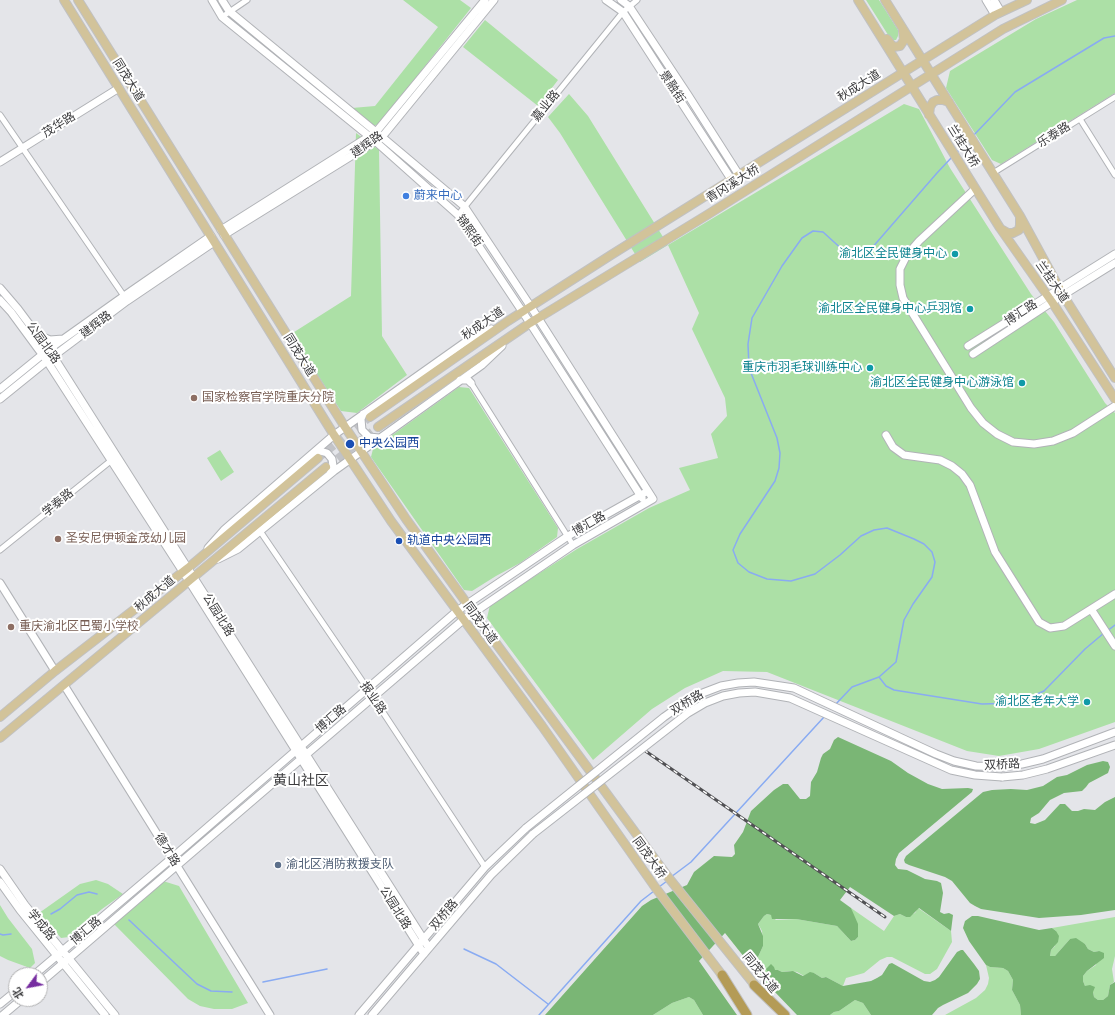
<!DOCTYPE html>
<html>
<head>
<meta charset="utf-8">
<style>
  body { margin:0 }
  #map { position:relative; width:1115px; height:1015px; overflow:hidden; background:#e4e5e9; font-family:Karla,"Noto Sans SC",sans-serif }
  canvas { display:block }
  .north { position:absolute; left:8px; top:967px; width:40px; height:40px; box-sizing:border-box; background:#fff; border:1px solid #b1b1b2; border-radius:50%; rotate:238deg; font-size:11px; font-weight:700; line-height:16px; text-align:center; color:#3c3c3e }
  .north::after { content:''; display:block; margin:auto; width:14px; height:18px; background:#762da0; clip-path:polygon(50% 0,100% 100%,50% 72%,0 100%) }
</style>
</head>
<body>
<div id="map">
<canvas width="1115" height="1015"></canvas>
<div class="north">北</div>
</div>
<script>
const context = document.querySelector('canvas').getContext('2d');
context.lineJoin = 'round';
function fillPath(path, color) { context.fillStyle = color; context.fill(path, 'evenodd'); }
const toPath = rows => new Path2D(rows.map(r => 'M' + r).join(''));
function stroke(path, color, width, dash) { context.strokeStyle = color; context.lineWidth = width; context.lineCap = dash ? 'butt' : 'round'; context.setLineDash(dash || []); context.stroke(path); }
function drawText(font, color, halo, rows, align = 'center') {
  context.font = font + ' Karla,"Noto Sans SC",sans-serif'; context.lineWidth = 4; context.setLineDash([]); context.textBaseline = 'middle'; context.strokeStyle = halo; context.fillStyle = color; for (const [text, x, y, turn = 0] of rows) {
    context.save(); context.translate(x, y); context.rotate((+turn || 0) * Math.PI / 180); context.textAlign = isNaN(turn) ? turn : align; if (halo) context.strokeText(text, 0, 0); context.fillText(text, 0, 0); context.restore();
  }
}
fillPath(toPath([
  [403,0,460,0,471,8,379,124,373,126,352,108,375,106,438,27],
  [866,0,879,0,898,30,898,36,896,40,892,40,890,38],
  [1077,0,1115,0,1115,93,1001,164,992,160,946,88,950,71,1036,19],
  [485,20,558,80,538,106,463,47],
  [569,94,588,116,668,245,904,104,919,109,950,168,1031,294,1054,322,1105,403,1115,413,1115,722,1039,749,999,756,967,751,767,672,723,671,685,688,652,709,593,760,487,618,490,605,577,549,649,508,690,490,679,468,718,458,711,434,727,416,725,398,692,329,699,313,668,245,640,262,560,133,548,117],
  [356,133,379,150,382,336,407,375,357,413,341,411,291,334,351,296],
  [459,387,469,388,558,528,557,537,520,563,496,576,472,591,464,590,371,457,373,449],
  [220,450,234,472,221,481,207,458],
  [96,880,108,884,123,894,102,909,69,937,61,938,39,913,80,884],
  [163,881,179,886,248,1003,232,1009,214,1009,200,1006,188,999,114,924],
  [0,905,8,918,32,949,35,963,30,968,8,960,0,956],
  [851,908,884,931,894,916,900,914,906,917,915,913,918,908,951,931,952,942,937,969,930,974,925,974,892,957,887,957,880,960,864,973,846,978,843,986,826,977,822,978,814,973,807,974,804,976,797,972,790,971,782,972,778,970,773,982,773,990,756,972,760,973,761,965,758,957,763,946,763,941,762,931,758,924,764,916,767,914,771,915,776,920,796,919,837,926,851,941,855,940,858,937],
  [1115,917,1115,956,1112,969,1114,982,1110,985,1108,996,1103,1000,1098,1000,1094,997,1093,992,1085,986,1083,981,1083,976,1087,971,1096,965,1099,951,1094,952,1088,949,1085,944,1070,939,1055,956,1050,956,1051,950,1055,946,1056,931,1052,928],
  [986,965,990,967,1003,968,1008,971,1013,980,1012,990,1020,1005,1021,1015,945,1015,976,998,985,990,988,984,989,978],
  [689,997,694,1000,703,1015,653,1015,672,1003],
  [855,1000,863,1003,871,1015,830,1015,834,1012,839,1011]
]), '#ace0a6');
fillPath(toPath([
  [838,737,891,761,908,773,928,784,942,789,968,788,973,789,972,792,899,853,896,859,895,865,898,869,907,870,925,879,937,881,941,883,943,893,940,912,944,914,949,913,953,915,951,931,919,908,910,917,906,917,900,914,894,916,850,887,840,900,851,908,858,924,858,937,855,940,851,941,837,926,796,919,772,919,771,915,767,914,764,916,758,924,763,936,763,946,758,957,762,970,760,973,756,972,725,933,699,961,737,1015,703,1015,694,1000,689,997,672,1003,653,1015,545,1015,642,906,651,900,687,885,694,872,714,856,732,857,735,854,734,845,743,832,751,811,774,790,783,784,788,784,800,799,806,799,810,796,811,782,817,772,821,758,823,754,830,749,834,740],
  [1103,761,1108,762,1110,767,1108,773,1089,783,1086,787,1082,791,1064,793,1050,800,1039,813,1031,818,1030,823,1035,824,1045,820,1060,804,1065,804,1072,811,1078,811,1084,809,1095,810,1105,802,1115,797,1115,910,1081,915,1039,918,981,909,975,906,970,903,952,881,945,877,909,865,905,863,904,860,906,856,983,792,992,790,1011,789,1027,790,1043,786,1057,777,1067,775,1087,765],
  [972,916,978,916,1039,930,1052,928,1056,931,1059,936,1058,942,1051,950,1050,956,1055,956,1070,939,1076,938,1085,944,1088,949,1094,952,1099,951,1104,953,1104,958,1087,971,1083,976,1083,981,1085,986,1090,985,1095,987,1093,992,1094,997,1098,1000,1103,1000,1108,996,1110,985,1115,982,1115,1015,1021,1015,1020,1005,1012,990,1013,980,1008,971,1003,968,990,967,986,965,969,941,963,928,965,921],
  [961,950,963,950,974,964,979,971,980,979,977,984,968,993,943,1005,938,1008,932,1015,871,1015,863,1003,855,1000,839,1011,834,1012,830,1015,797,1015,773,990,773,982,766,969,771,964,774,967,775,970,778,970,782,972,793,971,803,976,810,972,814,973,822,978,826,977,843,986,871,981,877,978,882,975,889,964,892,963,924,981,930,982,935,980,939,977,957,952]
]), '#7ab675');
stroke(toPath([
  [973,136,1015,92,1104,38,1115,36],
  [956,153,969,140],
  [1107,631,1115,625],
  [879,677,886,686,894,690,982,704,1016,703,1044,691,1085,649,1104,633],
  [835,705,852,687,879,677,896,662,904,620,913,604,932,577,935,562,932,552,924,544,914,539,887,528,874,530,861,536,840,555,815,574,791,581,767,579,749,572,738,563,733,550,740,534,775,481,779,468,780,453,777,438,749,368,748,344,752,318,782,266,802,238,813,231,823,232,845,252,858,256,871,249,937,173,952,157],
  [671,877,691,862,824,717],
  [659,887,667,881],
  [51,914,60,909,77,895,89,892,97,894],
  [129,920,197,984,211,991,232,992],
  [0,934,3,935,11,934],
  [464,949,496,964,548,1004],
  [263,982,327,969],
  [539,1015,641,901,654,891]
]), '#89abf2', 1.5);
stroke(toPath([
  [318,458,370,417],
  [328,466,378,427]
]), '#c2c3c7', 8, [8, 4]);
const street = toPath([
  [222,17,247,0],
  [0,115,126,299],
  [1080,119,1115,175],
  [993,173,1115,97],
  [458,215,623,12,637,0],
  [471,383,573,545],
  [260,531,367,688,485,867],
  [0,550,113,459]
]);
const secondary = toPath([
  [212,0,222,17,375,141,458,215,530,323,642,498],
  [606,0,623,12,731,179],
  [621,0,629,6,688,95,739,175],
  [986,0,995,15],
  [994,0,1001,12],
  [0,162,119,88],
  [975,189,919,241,907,255,900,269,900,285,903,298,971,408,983,423,997,434,1013,442,1034,444,1053,441,1073,433,1115,406],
  [221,230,376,132,485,0],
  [224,235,382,137,494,0],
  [0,288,18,309,53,356,429,948],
  [0,300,11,312,47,361,189,581,424,954],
  [38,335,50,340,63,339],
  [968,346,1115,254],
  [973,354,1052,302,1115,263],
  [460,380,468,380,471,383],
  [0,389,48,350,124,296,211,236],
  [0,399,47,361,127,301,214,242],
  [363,414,361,419,362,430,369,437,379,438],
  [886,435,893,447,904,455,940,460,952,466,962,474,970,485,995,552,1039,622,1050,628,1064,626,1115,594],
  [314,453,320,451,327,453,332,459,333,466,330,474],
  [208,548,224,530,334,435,464,343,491,329],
  [218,559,238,549,334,471,482,365,502,346],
  [0,583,55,671],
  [1091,609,1115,646],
  [64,685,270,1015],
  [1003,767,1022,764,1043,759,1115,732],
  [1002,777,1023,775,1047,769,1115,745],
  [0,869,25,905,115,1015],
  [0,882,20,910,105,1015],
  [34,975,172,858,457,611,568,536,648,491],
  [40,983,463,620,573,545,653,499,531,307,464,206,382,137,229,11,222,0],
  [0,1004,16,991],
  [3,1015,22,999],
  [359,1015,485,867,526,828],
  [372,1015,491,875,533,834]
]);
const primary = toPath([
  [64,0,334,435,391,521,542,726,655,887,725,979],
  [78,0,304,362,345,427,406,519,473,612,668,877,758,989],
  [858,0,1000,228,1052,302,1115,399],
  [885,0,993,173,1020,216,1063,295,1115,378],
  [887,39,893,47,900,46,904,40,903,31],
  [929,115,930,107,933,102,937,100,943,100,949,102],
  [1001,229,1008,233,1013,233,1019,230,1020,225,1020,218],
  [370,417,508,321,611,255,995,15,1027,0],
  [378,427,530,323,707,215,1003,29,1062,0],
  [0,717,55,671,188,568,318,458],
  [0,738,326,467]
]);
const highway = toPath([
  [722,975,747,1015],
  [754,985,785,1015]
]);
stroke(street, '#b1b3b7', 7);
stroke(secondary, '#b1b3b7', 9);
stroke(primary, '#c1c1c1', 10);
stroke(highway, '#c1c1c1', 11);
stroke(street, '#fff', 5);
stroke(secondary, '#fff', 7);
stroke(primary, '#d2c39a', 8);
stroke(highway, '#b49b56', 9);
const rail = toPath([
  [644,750,885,917]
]);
stroke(rail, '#515154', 3);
stroke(rail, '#fff', 1.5, [4.5]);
const secondaryBridge = toPath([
  [526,828,664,717,681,705,700,694,721,686,738,683,754,682,794,688,936,754,954,761,976,766,1003,767],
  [533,834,688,713,705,703,723,696,739,693,755,692,790,698,951,770,975,775,1002,777]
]);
stroke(secondaryBridge, '#b1b3b7', 9, []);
stroke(secondaryBridge, '#fff', 7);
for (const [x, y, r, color] of [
  [406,196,4,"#3f7fe0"],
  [955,254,4,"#0f9aa8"],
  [970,309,4,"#0f9aa8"],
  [870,368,4,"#0f9aa8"],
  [1022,383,4,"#0f9aa8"],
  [194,398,4,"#8d6e63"],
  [350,444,5,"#1a4fb4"],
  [58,539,4,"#8d6e63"],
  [399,541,4,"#1a4fb4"],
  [11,627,4,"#8d6e63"],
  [1087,702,4,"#0f9aa8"],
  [278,865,4,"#5c6f8a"]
]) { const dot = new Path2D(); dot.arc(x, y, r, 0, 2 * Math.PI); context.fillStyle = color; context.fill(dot); stroke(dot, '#fff', 1.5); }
drawText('12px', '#3c3c3e', '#fff', [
  ["同茂大道",128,80,58],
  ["秋成大道",859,86,-32],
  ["景融街",672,87,57],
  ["嘉业路",546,106,-51],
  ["茂华路",59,125,-32],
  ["乐泰路",1054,135,-32],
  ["建辉路",367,145,-35],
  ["兰桂大桥",963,146,58],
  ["青冈溪大桥",733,184,-32],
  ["锦熙街",469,231,55],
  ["兰桂大道",1052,282,55],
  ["博汇路",1021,313,-33],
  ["秋成大道",483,324,-34],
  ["建辉路",96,325,-37],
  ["公园北路",43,343,54],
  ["同茂大道",299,355,58],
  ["学泰路",58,503,-39],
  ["博汇路",589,524,-30],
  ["秋成大道",155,594,-40],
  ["公园北路",218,615,58],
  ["同茂大道",480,623,54],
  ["报业路",373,698,56],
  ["双桥路",687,703,-31],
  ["博汇路",331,719,-41],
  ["双桥路",1002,765,-3],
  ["德才路",167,850,58],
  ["同茂大桥",649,858,54],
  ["公园北路",395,908,58],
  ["双桥路",444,915,-50],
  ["学成路",41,925,51],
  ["博汇路",86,931,-40],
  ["同茂大道",760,973,51]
]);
drawText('12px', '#366cbe', '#fff', [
  ["蔚来中心",414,196]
], 'left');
drawText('12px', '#0d838f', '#fff', [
  ["渝北区全民健身中心",947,254],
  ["渝北区全民健身中心乒羽馆",962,309],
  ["重庆市羽毛球训练中心",862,368],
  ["渝北区全民健身中心游泳馆",1014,383],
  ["渝北区老年大学",1079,702]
], 'right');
drawText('12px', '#785e54', '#fff', [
  ["国家检察官学院重庆分院",202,398],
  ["圣安尼伊顿金茂幼儿园",66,539],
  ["重庆渝北区巴蜀小学校",19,627]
], 'left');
drawText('12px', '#164399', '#fff', [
  ["中央公园西",359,444],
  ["轨道中央公园西",407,541]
], 'left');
drawText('12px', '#4e5e75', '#fff', [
  ["渝北区消防救援支队",286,865]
], 'left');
drawText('14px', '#3c3c3e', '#fff', [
  ["黄山社区",301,781]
]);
</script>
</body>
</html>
